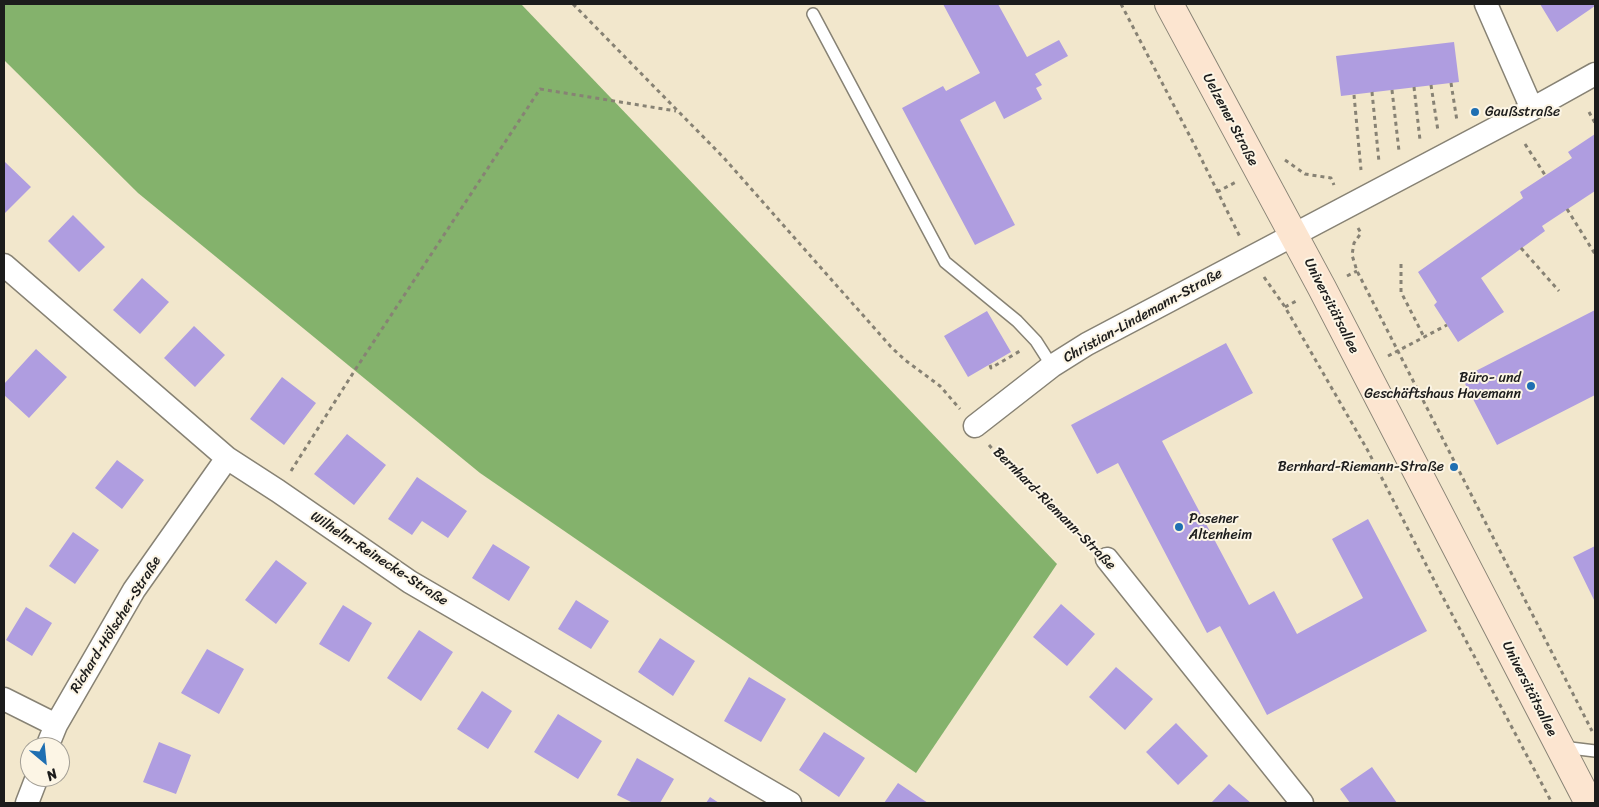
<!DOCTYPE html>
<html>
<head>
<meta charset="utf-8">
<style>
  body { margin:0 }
  #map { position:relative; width:1599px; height:807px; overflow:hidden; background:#f2e7cc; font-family:Sriracha,sans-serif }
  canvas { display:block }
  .frame { position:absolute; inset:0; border:5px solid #1c1c1c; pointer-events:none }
  .north { position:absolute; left:20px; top:737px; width:50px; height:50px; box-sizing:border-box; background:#fcf5e5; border:1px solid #a29e95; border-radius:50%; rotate:152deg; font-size:14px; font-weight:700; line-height:20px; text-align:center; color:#1c1c1c }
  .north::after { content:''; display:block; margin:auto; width:18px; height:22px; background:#1f6fb2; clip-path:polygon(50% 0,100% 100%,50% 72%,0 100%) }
</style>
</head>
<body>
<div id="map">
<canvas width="1599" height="807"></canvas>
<div class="frame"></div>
<div class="north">N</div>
</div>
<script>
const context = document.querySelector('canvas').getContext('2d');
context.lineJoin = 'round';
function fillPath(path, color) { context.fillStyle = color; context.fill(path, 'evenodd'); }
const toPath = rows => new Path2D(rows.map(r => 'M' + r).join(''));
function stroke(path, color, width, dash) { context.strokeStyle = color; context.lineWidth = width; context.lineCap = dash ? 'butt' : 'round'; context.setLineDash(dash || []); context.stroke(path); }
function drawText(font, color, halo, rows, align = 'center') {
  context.font = font + ' Sriracha,sans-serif'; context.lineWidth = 4; context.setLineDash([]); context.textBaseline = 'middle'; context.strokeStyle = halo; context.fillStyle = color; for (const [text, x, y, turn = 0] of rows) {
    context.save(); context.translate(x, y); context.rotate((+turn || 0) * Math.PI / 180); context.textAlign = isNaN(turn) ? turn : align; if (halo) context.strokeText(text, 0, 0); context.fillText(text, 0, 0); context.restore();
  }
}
fillPath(toPath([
  [4,4,521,4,1057,564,916,773,480,473,138,193,4,60]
]), '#84b26c');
fillPath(toPath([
  [943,4,998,4,1027,57,1059,40,1068,56,1035,74,1042,85,1036,88,1042,99,1004,119,995,101,960,120,1015,225,975,245,902,108,943,86,946,91,980,73],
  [1540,4,1595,4,1595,6,1557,32],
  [1454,42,1459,82,1341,96,1336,56],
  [1595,134,1595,191,1542,226,1545,231,1481,278,1504,312,1458,342,1434,305,1437,302,1418,272,1523,198,1520,192,1572,158,1568,152],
  [5,162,31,187,4,214,4,163],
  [73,215,105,247,79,272,48,241],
  [142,278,169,302,140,334,113,310],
  [1595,310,1595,395,1497,445,1462,378],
  [987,311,1011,352,968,377,944,336],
  [194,326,225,355,195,387,164,358],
  [1226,343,1253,393,1162,441,1249,605,1274,591,1297,634,1363,598,1332,539,1368,519,1427,631,1267,715,1220,626,1207,633,1118,463,1097,474,1071,425],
  [36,349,67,377,29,418,4,395,4,384],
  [282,377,316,403,284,445,250,419],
  [347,434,386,465,354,505,314,474],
  [117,460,144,480,122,509,95,488],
  [417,477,467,511,448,538,422,521,412,535,388,519],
  [73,532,99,550,75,584,49,566],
  [493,544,530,567,509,601,472,578],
  [1595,546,1595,602,1573,557],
  [276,560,307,583,276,624,245,600],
  [576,600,609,621,591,649,558,629],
  [1061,604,1095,634,1067,666,1033,637],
  [343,605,372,623,349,662,319,644],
  [26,607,52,623,32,656,6,640],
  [419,630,453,652,421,701,387,678],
  [660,638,695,661,673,696,638,672],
  [207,649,244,669,219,714,181,693],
  [1116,667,1153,699,1125,730,1089,697],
  [749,677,786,699,761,742,724,721],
  [482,691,512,711,488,749,457,729],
  [558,714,602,741,578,779,534,752],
  [1176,723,1208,756,1178,785,1146,752],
  [824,732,865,758,839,797,799,770],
  [159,742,191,755,176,794,143,782],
  [637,758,674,779,660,803,633,803,617,795],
  [1372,767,1397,803,1350,803,1340,789],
  [898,783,928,803,884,803],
  [1229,784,1251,803,1211,803],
  [710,797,719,803,706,803]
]), '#af9de0');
const lane = toPath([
  [813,14,945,262,1017,321,1036,341,1052,366],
  [1562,747,1595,751]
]);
const street = toPath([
  [1486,4,1532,109],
  [4,265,227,458,278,491,410,582,790,803],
  [975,426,1052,366,1087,344,1532,109,1595,74],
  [1107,559,1302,803],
  [4,699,56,725],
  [47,747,56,725,134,590,227,458],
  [27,803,37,777]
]);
const secondary = toPath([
  [1169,4,1322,288,1589,803]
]);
stroke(lane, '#878274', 14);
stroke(street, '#878274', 25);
stroke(secondary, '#878274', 30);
stroke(toPath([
  [573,4,724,158,891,347,905,360,940,386,960,409],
  [1121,4,1195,146,1240,237],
  [1451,83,1457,121],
  [1431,85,1438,131],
  [1414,87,1420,140],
  [1392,90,1399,151],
  [1372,92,1379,162],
  [1354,95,1361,170],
  [1589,112,1595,123],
  [1525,144,1545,175],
  [1285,160,1305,174,1331,178,1334,185],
  [1217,192,1236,182],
  [1567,209,1595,254],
  [1358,228,1361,233,1354,243,1352,255,1357,271,1592,731],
  [1521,248,1559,291],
  [1401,264,1401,292,1424,337],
  [1347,276,1357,271],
  [1264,277,1285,307,1368,451,1437,586,1552,803],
  [1285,307,1298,300],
  [1388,356,1447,325],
  [990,365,991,368,1020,351],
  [989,445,1000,458,1091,543],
  [291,471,355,370,540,89,676,111]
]), '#878274', 3, [4, 4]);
stroke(lane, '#fff', 11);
stroke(street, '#fff', 22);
stroke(secondary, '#fce5d0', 28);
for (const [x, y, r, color] of [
  [1475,112,5,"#1f6fb2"],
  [1531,386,5,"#1f6fb2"],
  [1454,467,5,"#1f6fb2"],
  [1179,527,5,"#1f6fb2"]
]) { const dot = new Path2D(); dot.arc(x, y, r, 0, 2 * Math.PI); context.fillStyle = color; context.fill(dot); stroke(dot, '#fcf5e5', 2); }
drawText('14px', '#1c1c1c', '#fcf5e5', [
  ["Gaußstraße",1485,112],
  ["Büro- und",1521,378,"right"],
  ["Geschäftshaus Havemann",1521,394,"right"],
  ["Bernhard-Riemann-Straße",1444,467,"right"],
  ["Posener",1189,519],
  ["Altenheim",1189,535]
], 'left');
drawText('14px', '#1c1c1c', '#fcf5e5', [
  ["Uelzener Straße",1230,120,62],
  ["Universitätsallee",1331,306,63],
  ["Christian-Lindemann-Straße",1143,316,-29],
  ["Bernhard-Riemann-Straße",1054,509,45],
  ["Wilhelm-Reinecke-Straße",379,559,33],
  ["Richard-Hölscher-Straße",116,625,-58],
  ["Universitätsallee",1529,689,63]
]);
</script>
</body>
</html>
